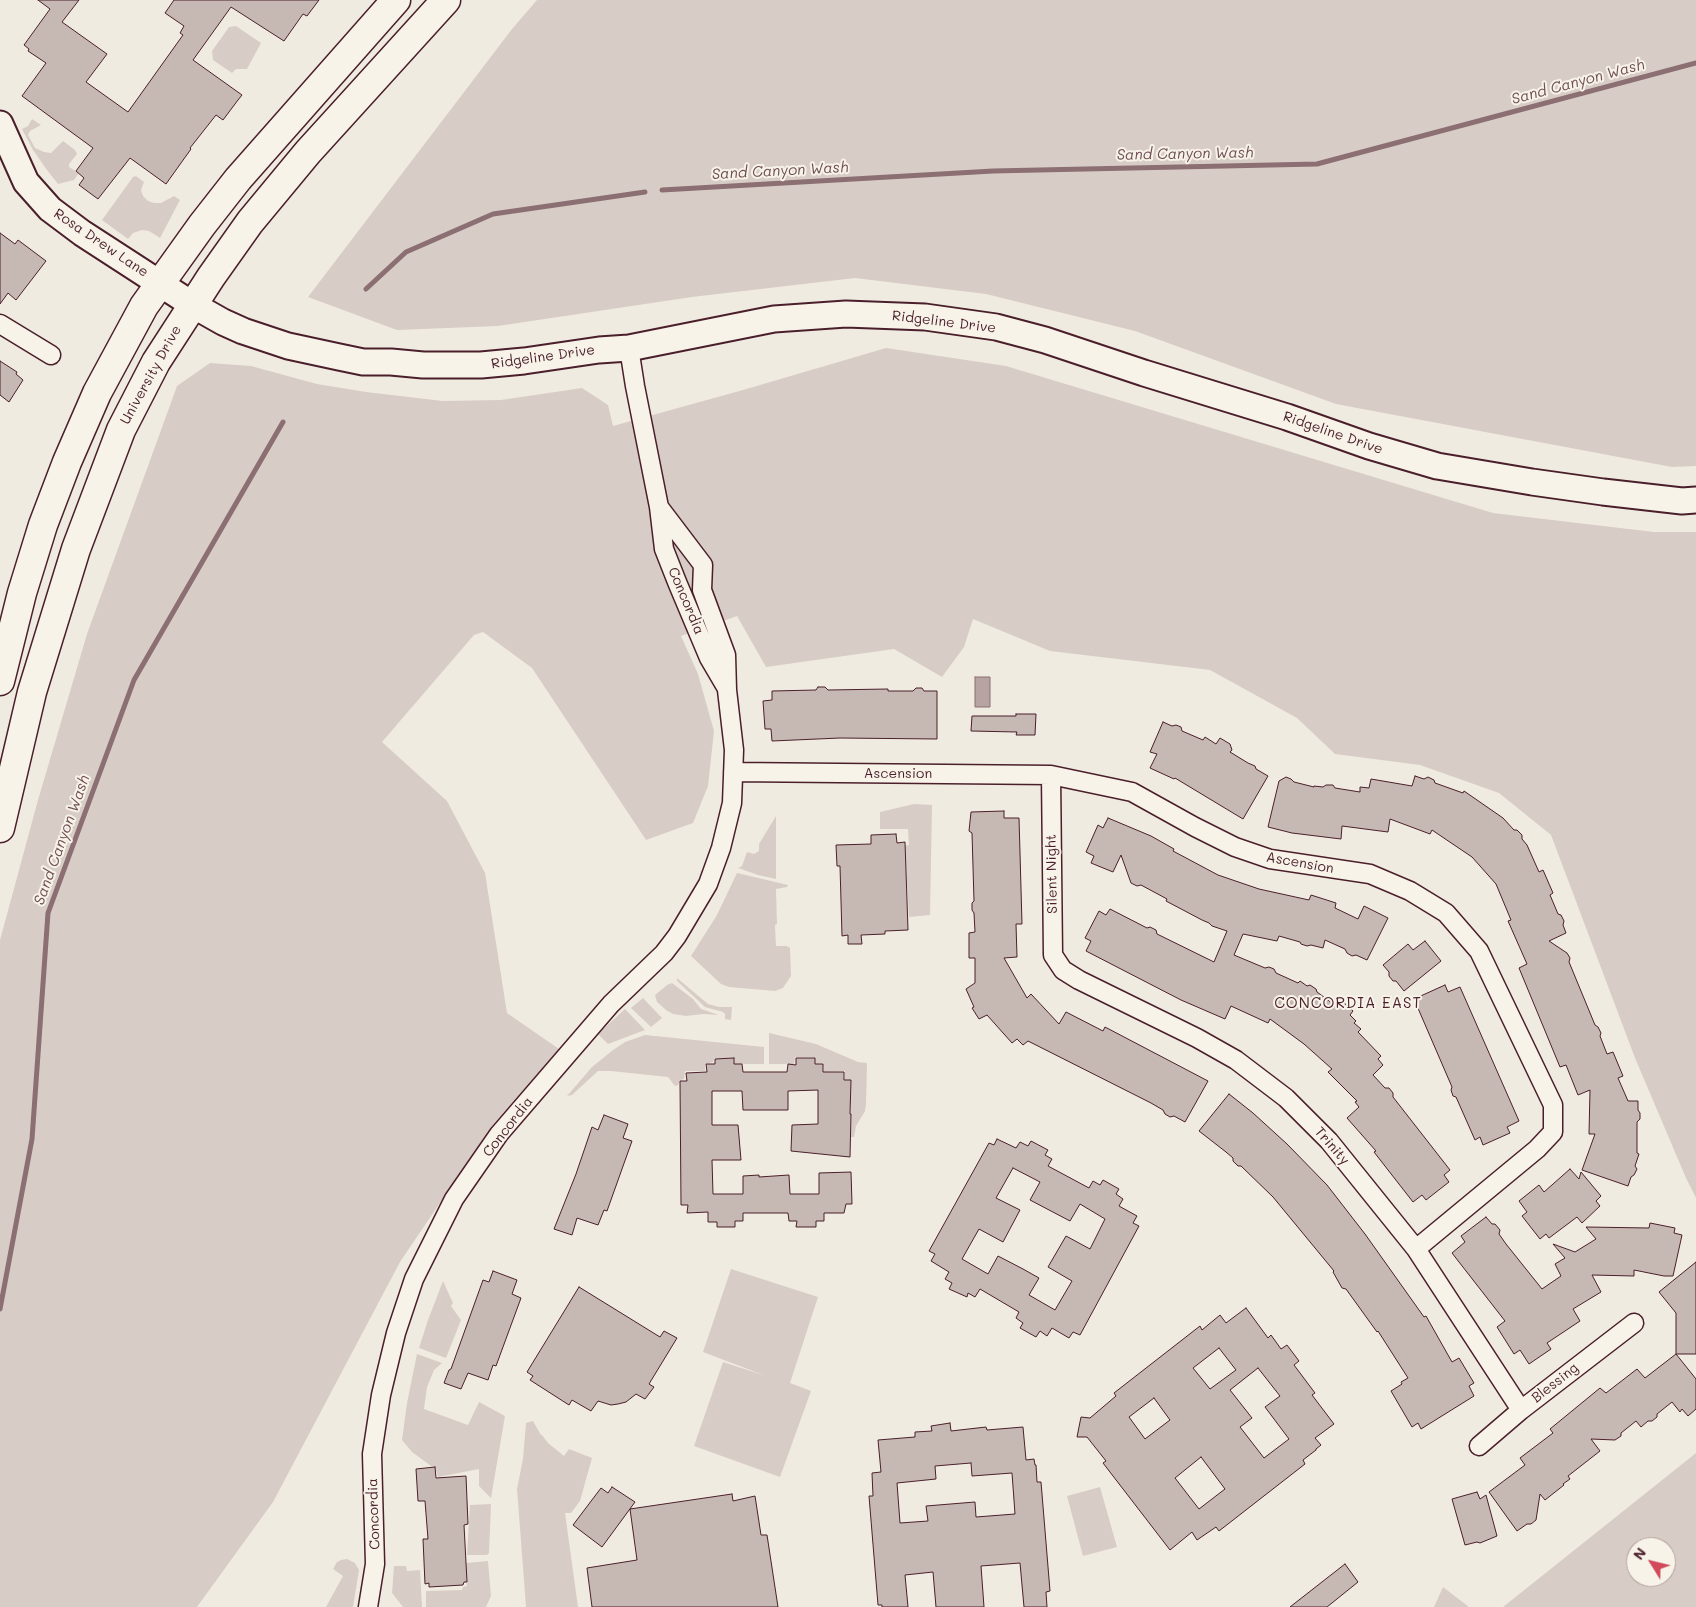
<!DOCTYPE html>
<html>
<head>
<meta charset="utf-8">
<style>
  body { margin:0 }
  #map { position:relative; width:1696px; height:1607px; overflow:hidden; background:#f0ebe0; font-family:Mali,sans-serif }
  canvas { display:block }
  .north { position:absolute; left:1626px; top:1537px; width:50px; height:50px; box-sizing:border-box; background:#f7f3e8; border:1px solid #b29e9c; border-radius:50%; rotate:306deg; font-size:14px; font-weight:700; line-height:20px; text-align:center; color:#4a1f2b }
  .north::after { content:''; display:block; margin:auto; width:18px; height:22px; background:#d1495b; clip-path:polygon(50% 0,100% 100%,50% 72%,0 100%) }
</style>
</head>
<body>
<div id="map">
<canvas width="1696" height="1607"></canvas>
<div class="north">N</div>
</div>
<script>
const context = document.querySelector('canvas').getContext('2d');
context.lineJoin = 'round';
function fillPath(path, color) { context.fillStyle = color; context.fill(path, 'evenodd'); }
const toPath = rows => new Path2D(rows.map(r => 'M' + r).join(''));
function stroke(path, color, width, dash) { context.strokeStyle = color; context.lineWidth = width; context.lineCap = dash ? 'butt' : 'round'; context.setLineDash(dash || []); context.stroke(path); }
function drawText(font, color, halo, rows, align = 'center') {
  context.font = font + ' Mali,sans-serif'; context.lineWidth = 4; context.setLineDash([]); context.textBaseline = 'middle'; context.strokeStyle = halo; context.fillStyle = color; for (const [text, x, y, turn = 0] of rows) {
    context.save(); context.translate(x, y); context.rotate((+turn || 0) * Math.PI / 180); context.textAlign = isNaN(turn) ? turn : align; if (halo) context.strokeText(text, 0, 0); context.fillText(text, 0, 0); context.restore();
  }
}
fillPath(toPath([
  [537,0,1696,0,1696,466,1672,467,1336,404,1135,331,986,294,855,278,692,297,498,326,397,330,308,297,512,29],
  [236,26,261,43,247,69,236,69,232,73,213,60,212,51,229,27],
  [32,119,41,125,30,131,28,135,35,148,44,152,51,153,63,141,75,150,77,154,69,164,69,167,79,173,74,180,58,184,47,170,33,150,22,129,28,126],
  [136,176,144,182,141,190,143,196,148,201,154,203,161,203,174,196,180,200,160,238,149,231,142,230,133,233,128,239,102,220,133,177],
  [886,348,1006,366,1493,513,1654,532,1696,532,1696,1198,1686,1178,1635,1058,1551,835,1499,793,1420,765,1335,754,1297,718,1210,670,1050,651,973,619,964,647,942,677,894,649,766,667,737,616,681,636,698,674,714,731,708,786,693,823,646,840,532,668,483,632,474,635,382,742,447,801,485,873,507,1013,559,1049,494,1123,400,1262,273,1502,197,1607,0,1607,0,940,38,800,87,634,177,386,210,363,251,366,317,384,366,392,443,401,501,400,582,388,608,405,613,426,743,390],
  [914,804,932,805,930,915,909,917,905,846,909,845,908,829,880,829,880,812],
  [776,816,776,879,758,875,738,868,742,866,747,852,754,854,759,851,759,844],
  [737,873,788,885,787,887,776,889,777,924,775,925,776,946,787,946,790,948,791,976,783,988,775,991,729,987,721,984,691,956,717,915],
  [677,978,708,1004,719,1007,732,1007,731,1020,725,1019,725,1014,723,1012,705,1007,677,981],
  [672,983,693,999,701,1009,719,1015,704,1014,686,1016,673,1014,666,1010,657,1002,655,995,667,985],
  [643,998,662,1018,651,1027,631,1008],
  [625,1009,645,1030,608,1044,598,1034],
  [769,1033,816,1044,858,1062,867,1063,866,1104,865,1111,856,1126,854,1137,851,1137,851,1080,845,1080,845,1071,824,1072,823,1063,815,1064,814,1057,795,1057,794,1064,769,1064],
  [645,1035,764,1047,764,1064,734,1064,734,1058,714,1058,713,1062,705,1064,705,1071,685,1071,684,1079,680,1080,678,1085,675,1086,668,1077,611,1071,598,1071,572,1095,567,1096,592,1067,613,1050,625,1042],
  [731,1269,818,1297,790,1383,811,1391,780,1477,694,1446,723,1362,766,1376,703,1352],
  [443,1281,453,1303,451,1306,461,1320,446,1358,419,1348,428,1320],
  [417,1354,442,1363,434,1370,427,1387,424,1409,468,1425,479,1402,505,1416,491,1498,479,1486,479,1469,438,1477,435,1467,431,1466,412,1452,402,1440,407,1403],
  [533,1421,541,1435,542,1435,548,1443,564,1456,569,1449,592,1458,580,1501,571,1513,565,1513,578,1607,526,1607,517,1489,523,1459,526,1423],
  [1696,1453,1696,1607,1503,1607],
  [1636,1547,1666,1547,1666,1577,1636,1577],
  [1100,1487,1117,1547,1083,1556,1067,1496],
  [491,1504,489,1553,487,1555,467,1555,470,1505],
  [347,1559,355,1563,359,1570,353,1607,326,1607,343,1576,333,1569,337,1562,341,1560],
  [488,1561,491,1596,486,1607,426,1607,426,1591,462,1590,463,1587,467,1586,466,1563],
  [394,1566,406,1566,407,1571,420,1570,422,1607,403,1607,392,1593],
  [1443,1587,1469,1607,1434,1607]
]), '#d8cdc6');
const water = toPath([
  [975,677,990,677,990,707,975,707,975,677]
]);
fillPath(water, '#b7a4a2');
stroke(water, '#8b6f72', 1);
stroke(toPath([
  [662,190,993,171,1317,164,1696,63],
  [366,289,406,252,493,214,645,192],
  [0,1309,32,1139,48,913,134,680,283,422]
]), '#8b6f72', 5);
const building = toPath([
  [38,0,79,0,62,22,107,54,86,82,128,112,183,35,180,33,184,26,165,13,174,0,319,0,307,16,303,14,284,41,231,7,193,60,242,95,238,100,223,120,216,115,190,148,191,149,166,184,130,158,98,199,79,185,84,178,76,171,93,148,22,96,46,63,28,51,29,49,24,45,50,9,38,0],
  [0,233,15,244,18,240,46,261,16,300,8,293,0,304,0,233],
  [0,361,17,372,16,374,23,380,9,402,0,395,0,361],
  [818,687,825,687,828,690,888,689,888,691,913,691,916,688,922,688,924,691,937,691,937,739,840,738,772,741,771,729,765,729,763,701,772,700,772,691,816,690,818,687],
  [1016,714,1036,714,1035,735,1016,735,1017,732,971,731,972,716,1016,716,1016,714],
  [1163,722,1172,726,1176,725,1181,727,1182,731,1203,740,1205,737,1216,744,1220,738,1230,744,1232,750,1230,752,1248,763,1255,766,1256,769,1268,776,1243,819,1175,778,1174,779,1150,768,1157,754,1150,752,1163,722],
  [1415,776,1424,779,1428,777,1434,780,1435,783,1463,793,1464,791,1503,818,1514,830,1517,830,1522,835,1522,839,1527,845,1539,872,1543,870,1553,893,1550,895,1558,914,1561,915,1564,921,1563,925,1566,933,1549,941,1567,953,1570,958,1569,962,1595,1025,1598,1027,1601,1033,1600,1036,1607,1054,1613,1052,1623,1076,1618,1078,1628,1101,1638,1101,1638,1110,1640,1113,1640,1119,1637,1122,1637,1153,1639,1154,1635,1166,1637,1169,1634,1175,1631,1177,1628,1186,1582,1170,1595,1134,1589,1134,1590,1090,1578,1095,1566,1065,1560,1067,1519,968,1527,964,1508,921,1511,920,1496,884,1472,857,1432,830,1430,834,1390,819,1388,832,1342,826,1341,839,1292,833,1268,827,1279,781,1286,777,1291,779,1294,782,1314,787,1314,786,1323,787,1326,785,1333,785,1335,788,1360,792,1360,787,1369,788,1371,779,1412,786,1415,776],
  [1004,811,1004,818,1019,818,1022,924,1016,924,1017,957,1004,958,1027,998,1031,994,1059,1024,1066,1012,1103,1031,1105,1027,1208,1081,1185,1122,1174,1116,1170,1117,1165,1114,1163,1110,1151,1103,1028,1041,1023,1045,1017,1039,1012,1043,987,1015,979,1019,972,1008,974,1007,966,989,975,983,975,958,969,958,969,933,975,932,974,913,972,910,972,903,974,901,972,833,969,831,971,812,1004,811],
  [1108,818,1151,836,1174,849,1173,851,1218,875,1259,889,1309,900,1311,895,1336,903,1335,908,1358,919,1364,906,1388,918,1367,960,1356,955,1352,956,1347,953,1345,949,1325,940,1323,948,1311,945,1307,946,1301,944,1300,942,1279,936,1277,941,1243,934,1234,955,1265,968,1269,967,1274,969,1276,973,1298,983,1300,981,1307,986,1310,985,1316,989,1317,992,1336,1006,1341,1000,1353,1011,1350,1015,1356,1021,1354,1023,1361,1029,1358,1032,1381,1056,1378,1059,1383,1065,1373,1075,1385,1088,1389,1088,1393,1093,1393,1097,1450,1170,1444,1175,1449,1182,1426,1200,1422,1195,1413,1202,1374,1152,1376,1151,1347,1118,1359,1107,1355,1102,1357,1101,1328,1072,1332,1069,1304,1044,1270,1019,1268,1023,1231,1006,1225,1019,1181,1000,1086,951,1091,941,1085,938,1099,911,1106,915,1110,909,1147,928,1150,927,1156,930,1157,934,1214,962,1227,931,1212,926,1209,923,1202,920,1166,901,1167,899,1141,885,1137,886,1131,883,1121,855,1113,872,1091,863,1094,856,1086,852,1098,825,1103,828,1108,818],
  [896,834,897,843,905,842,908,930,885,931,885,934,861,935,862,944,848,944,848,935,842,936,840,866,837,866,836,845,871,844,871,835,896,834],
  [1425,941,1441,961,1404,991,1396,981,1393,981,1389,976,1389,972,1383,965,1408,944,1413,950,1425,941],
  [1445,985,1448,992,1460,987,1519,1121,1507,1127,1510,1133,1483,1145,1480,1137,1475,1140,1456,1097,1453,1096,1451,1090,1452,1087,1414,999,1445,985],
  [734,1058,734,1064,742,1064,743,1072,787,1072,788,1064,796,1065,796,1058,815,1058,815,1064,823,1064,823,1072,844,1072,844,1080,851,1080,850,1114,851,1114,850,1157,791,1151,792,1125,818,1124,818,1090,788,1091,788,1110,743,1110,742,1091,712,1091,712,1125,738,1125,741,1160,712,1160,713,1194,743,1194,743,1176,759,1175,759,1177,789,1175,790,1194,819,1194,819,1173,851,1172,852,1204,846,1204,844,1213,824,1213,824,1221,816,1221,816,1227,796,1227,797,1221,789,1221,788,1213,743,1213,743,1221,735,1221,735,1227,717,1227,717,1222,708,1222,708,1212,687,1213,688,1205,681,1205,680,1081,687,1081,686,1073,707,1072,706,1064,715,1064,715,1059,734,1058],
  [1229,1094,1253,1113,1287,1144,1327,1185,1365,1234,1424,1317,1426,1316,1452,1362,1459,1358,1474,1383,1469,1386,1474,1396,1421,1429,1418,1423,1412,1427,1391,1391,1402,1384,1401,1382,1408,1378,1378,1331,1377,1332,1346,1289,1342,1288,1333,1272,1334,1271,1273,1197,1241,1166,1238,1166,1233,1161,1233,1158,1226,1152,1199,1131,1229,1094],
  [604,1115,628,1124,623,1138,632,1141,607,1211,604,1210,598,1225,577,1218,572,1235,554,1229,576,1174,592,1127,598,1130,604,1115],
  [997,1139,1016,1148,1020,1142,1028,1146,1031,1141,1048,1150,1045,1155,1052,1159,1048,1166,1089,1188,1093,1181,1100,1185,1103,1180,1119,1189,1116,1194,1123,1199,1119,1206,1137,1216,1133,1223,1139,1226,1080,1335,1073,1332,1069,1338,1052,1328,1047,1336,1040,1331,1036,1337,1020,1328,1023,1323,1016,1318,1019,1312,980,1289,975,1297,968,1293,967,1297,949,1289,952,1283,945,1279,949,1272,931,1261,935,1254,929,1251,989,1143,994,1145,997,1139],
  [1013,1168,1040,1182,1030,1200,1070,1221,1080,1204,1105,1219,1090,1249,1066,1236,1048,1267,1072,1281,1055,1310,1029,1295,1039,1278,1023,1269,998,1256,988,1274,962,1259,979,1229,1003,1242,1020,1210,996,1198,1013,1168],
  [1570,1169,1579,1179,1581,1172,1601,1196,1596,1201,1600,1206,1582,1223,1577,1217,1549,1238,1546,1234,1540,1239,1522,1216,1527,1212,1519,1201,1539,1185,1544,1192,1570,1169],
  [1486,1217,1492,1224,1495,1224,1500,1230,1499,1234,1506,1244,1542,1289,1561,1276,1555,1264,1565,1258,1553,1244,1575,1252,1596,1239,1586,1227,1649,1228,1650,1223,1675,1228,1674,1233,1682,1235,1673,1276,1664,1276,1634,1270,1634,1276,1592,1275,1601,1292,1573,1309,1580,1321,1547,1343,1551,1349,1529,1364,1520,1350,1514,1354,1497,1327,1505,1321,1452,1253,1465,1242,1461,1236,1486,1217],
  [1696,1262,1696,1354,1676,1354,1696,1379,1696,1409,1688,1416,1682,1409,1680,1412,1672,1402,1657,1414,1657,1417,1652,1421,1648,1421,1641,1427,1636,1421,1621,1433,1621,1436,1615,1440,1591,1439,1600,1451,1568,1476,1570,1479,1563,1484,1564,1485,1545,1500,1540,1494,1536,1520,1531,1524,1527,1524,1517,1531,1489,1492,1525,1465,1520,1458,1553,1433,1550,1429,1600,1388,1606,1393,1637,1369,1645,1378,1676,1354,1676,1313,1659,1292,1696,1262],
  [493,1271,517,1280,512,1294,521,1298,496,1366,493,1365,488,1380,468,1373,461,1389,444,1383,449,1370,451,1369,483,1280,489,1282,493,1271],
  [579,1287,660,1337,664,1331,677,1338,649,1384,654,1387,645,1399,636,1394,626,1402,618,1404,611,1405,598,1401,591,1411,572,1400,569,1405,530,1380,533,1376,527,1372,579,1287],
  [1246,1308,1268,1338,1271,1335,1281,1349,1287,1345,1299,1361,1294,1365,1315,1393,1312,1395,1334,1424,1315,1438,1321,1445,1316,1449,1316,1450,1303,1460,1305,1464,1219,1531,1216,1527,1197,1540,1192,1532,1170,1550,1103,1463,1106,1461,1087,1437,1077,1437,1081,1417,1090,1418,1116,1396,1114,1393,1200,1326,1202,1330,1220,1315,1226,1323,1246,1308],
  [1219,1348,1236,1370,1210,1389,1193,1368,1219,1348],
  [1258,1368,1280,1396,1265,1407,1289,1439,1264,1458,1240,1427,1252,1418,1230,1390,1258,1368],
  [1154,1398,1170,1420,1145,1439,1129,1417,1154,1398],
  [1201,1457,1225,1489,1199,1509,1175,1478,1201,1457],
  [950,1423,951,1431,986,1427,987,1430,1023,1427,1026,1460,1034,1459,1035,1465,1036,1465,1037,1482,1041,1482,1050,1591,1046,1592,1047,1607,1024,1607,1020,1563,981,1566,984,1607,936,1607,933,1572,905,1575,908,1607,882,1607,882,1605,878,1605,869,1496,873,1496,872,1473,881,1472,878,1440,915,1437,915,1432,932,1431,931,1426,950,1423],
  [971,1463,972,1476,1012,1473,1015,1514,976,1517,975,1502,926,1506,928,1521,900,1523,897,1483,936,1479,935,1466,971,1463],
  [435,1467,436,1478,466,1476,468,1524,464,1525,467,1582,464,1582,463,1585,429,1587,429,1583,425,1584,423,1539,428,1539,425,1501,418,1501,416,1469,435,1467],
  [612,1487,635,1502,602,1547,573,1525,601,1488,608,1493,612,1487],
  [1477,1492,1480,1499,1486,1495,1497,1536,1480,1543,1477,1542,1465,1545,1452,1499,1477,1492],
  [732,1494,733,1501,755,1496,761,1535,767,1535,778,1607,592,1607,587,1568,637,1560,630,1509,732,1494],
  [1345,1564,1358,1582,1327,1607,1290,1607,1345,1564]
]);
fillPath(building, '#c6b8b3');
stroke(building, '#4a1f2b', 1);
const street = toPath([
  [0,324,51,355],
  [629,348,635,386,659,507,664,549,677,582,709,658,726,687],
  [733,772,1051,775,1132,792,1195,827,1235,847,1270,859,1370,874,1410,891,1446,913,1479,951,1553,1105,1553,1132,1537,1149,1416,1249],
  [1051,775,1053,955,1063,970,1079,980,1197,1038,1236,1060,1286,1098,1329,1141,1416,1249,1521,1410],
  [1479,1446,1521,1410,1634,1323],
  [368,1607,375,1564,372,1454,381,1395,396,1333,414,1279,454,1199,499,1134,611,1004,664,953,677,936,708,884,721,848,732,803,734,750,727,690,726,655,702,590,703,565,659,507]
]);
const secondary = toPath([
  [0,124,26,182,50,209,82,233,193,305,223,322,243,331,288,346,339,357,363,362,391,362,423,365,481,365,524,361,599,350,629,348,774,319,846,314,925,317,996,327,1045,340,1144,373,1287,417,1369,446,1437,466,1532,482,1603,492,1682,501,1696,500]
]);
const primary = toPath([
  [0,681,22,593,43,525,67,462,97,393,144,306,202,225,238,179,396,0],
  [0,828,32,692,76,549,121,430,156,362,211,277,250,222,308,152,446,0]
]);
stroke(street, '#4a1f2b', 21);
stroke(secondary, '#4a1f2b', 29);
stroke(primary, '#4a1f2b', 31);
stroke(street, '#f7f3e8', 18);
stroke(secondary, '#f7f3e8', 25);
stroke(primary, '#f7f3e8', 28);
drawText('14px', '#4a1f2b', '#f7f3e8', [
  ["Rosa Drew Lane",101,243,34],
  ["Ridgeline Drive",944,322,7],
  ["Ridgeline Drive",543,357,-8],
  ["University Drive",151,375,-61],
  ["Ridgeline Drive",1333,433,19],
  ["Concordia",686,601,67],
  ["Ascension",898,774],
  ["Ascension",1300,863,10],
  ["Silent Night",1052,874,-91],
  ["Concordia",508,1127,-52],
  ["Trinity",1332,1146,49],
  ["Blessing",1555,1383,-38],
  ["Concordia",374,1514,-92]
]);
drawText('italic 15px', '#704e55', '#f7f3e8', [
  ["Sand Canyon Wash",1578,82,-15],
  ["Sand Canyon Wash",1185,154,-1],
  ["Sand Canyon Wash",780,171,-3],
  ["Sand Canyon Wash",62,840,-70]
]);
context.letterSpacing = '1px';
drawText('15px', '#4a1f2b', '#f7f3e8', [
  ["CONCORDIA EAST",1348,1003]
]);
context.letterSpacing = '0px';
</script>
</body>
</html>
